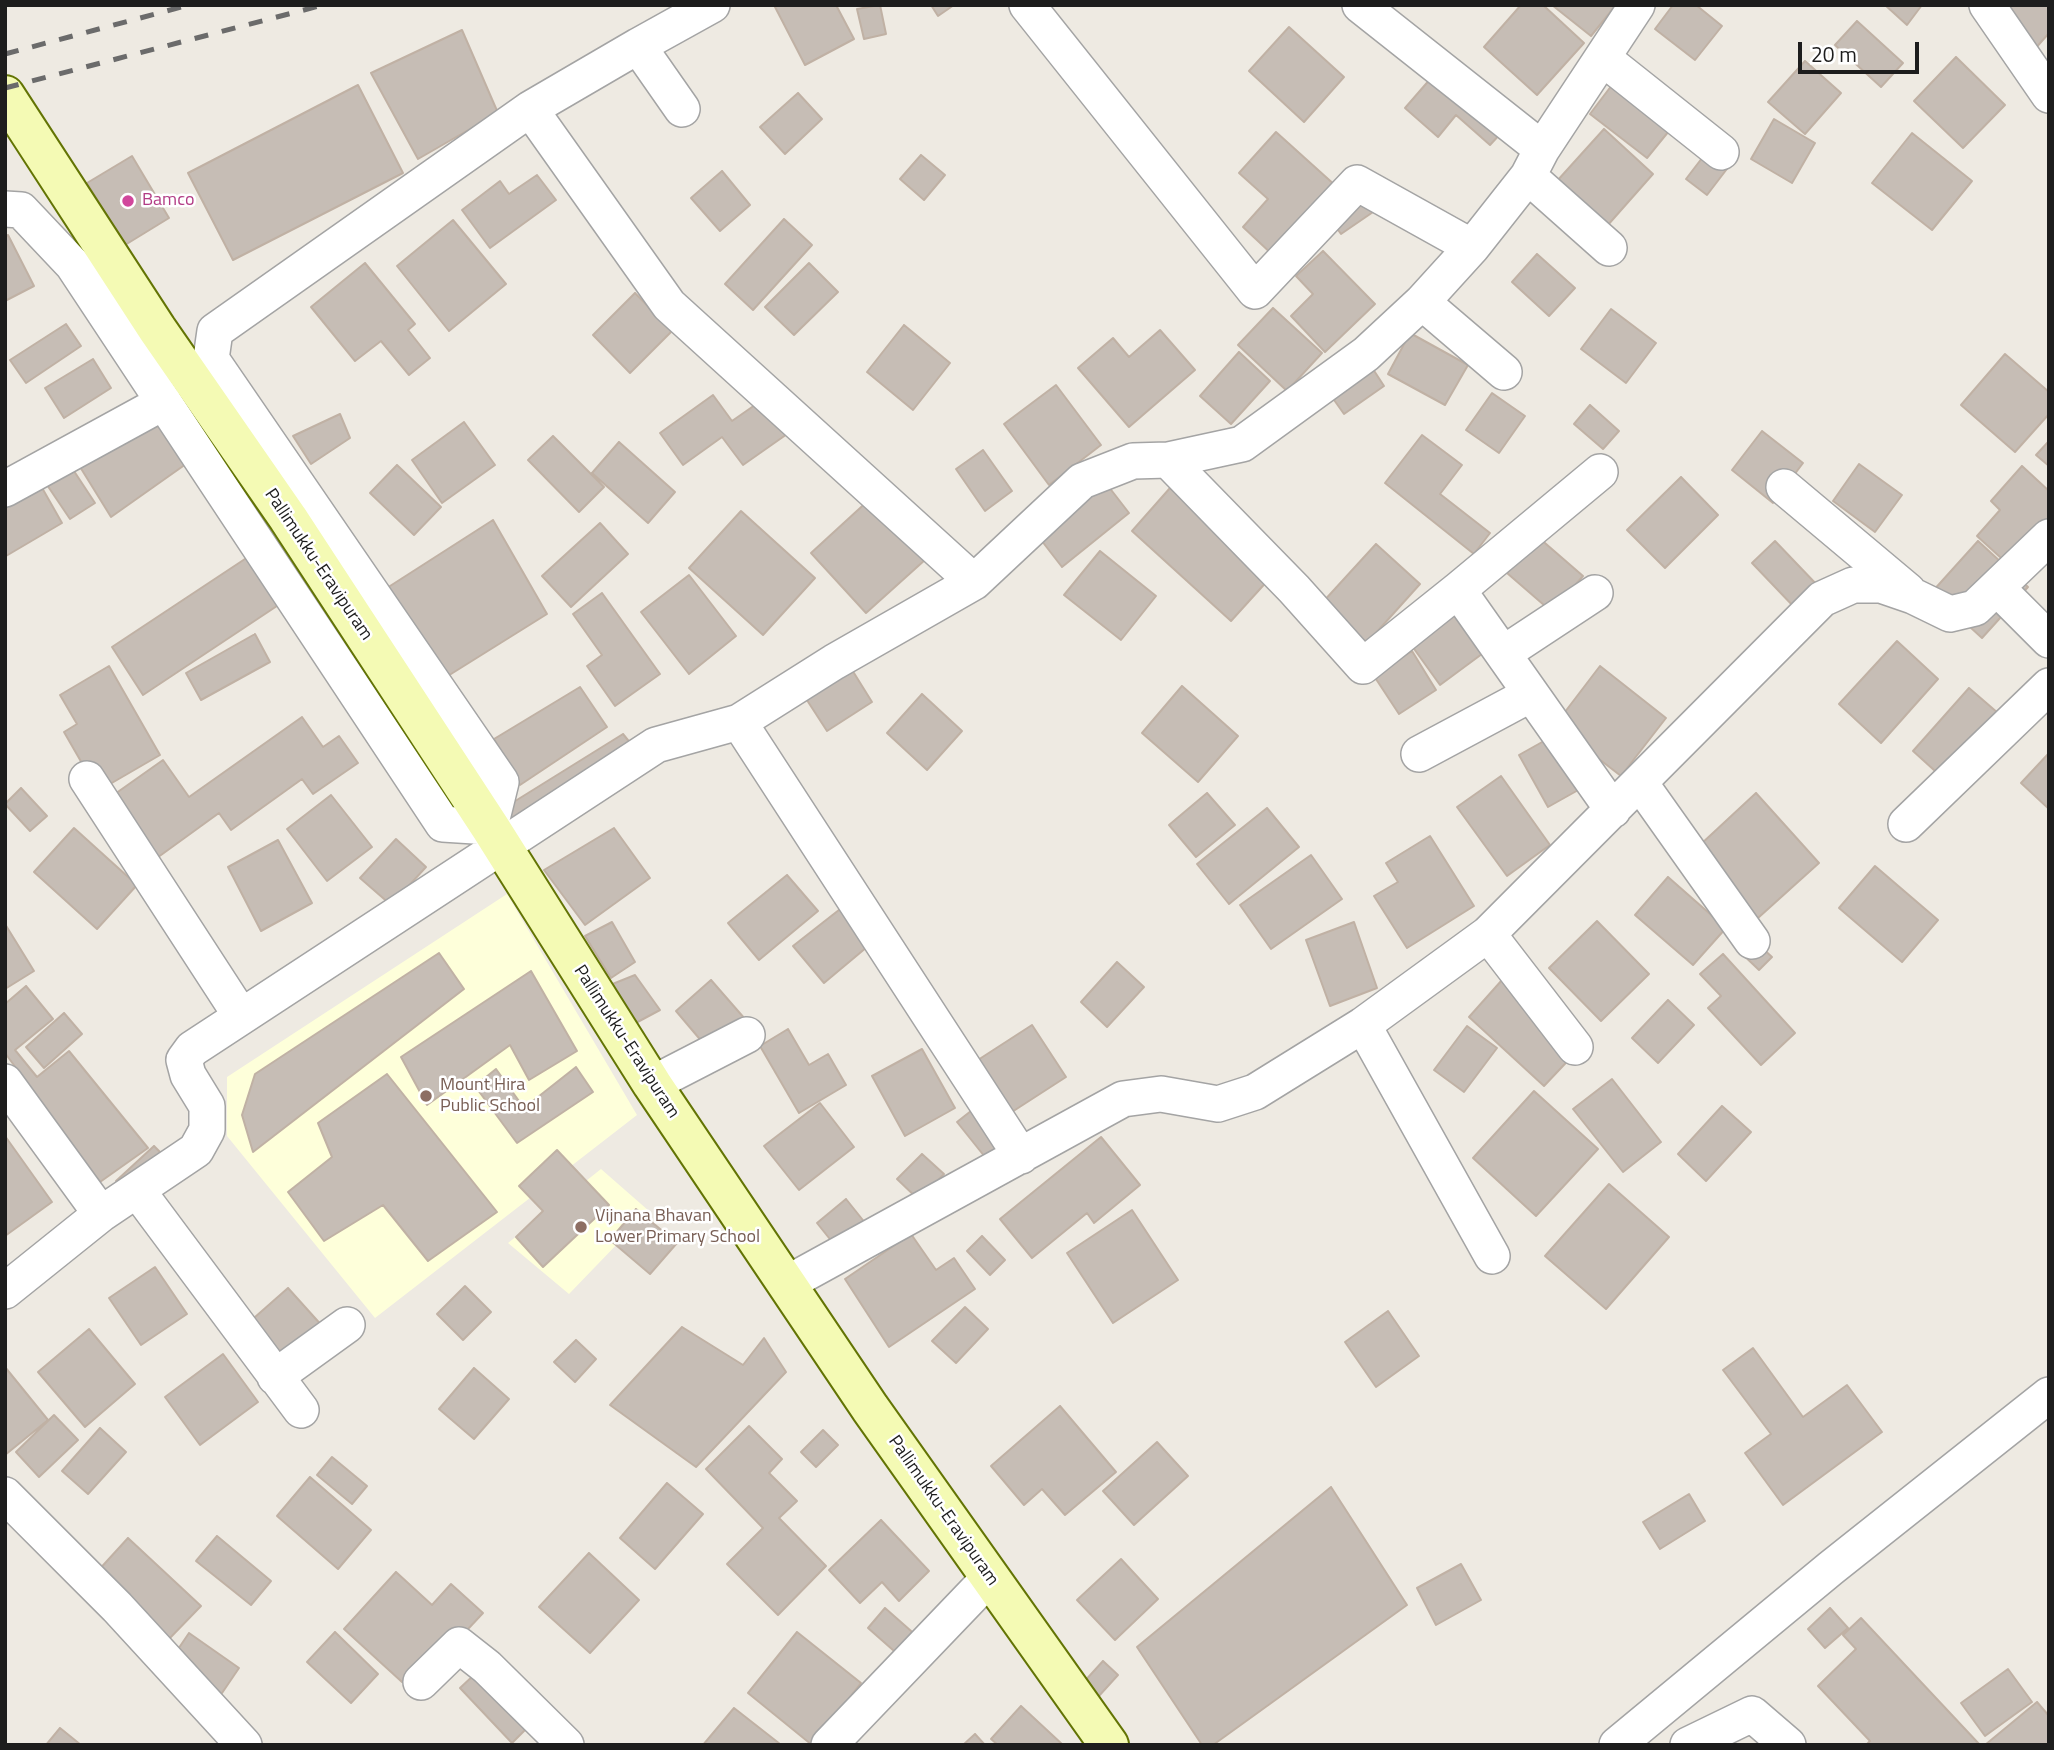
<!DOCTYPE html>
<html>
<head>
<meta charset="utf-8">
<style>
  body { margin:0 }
  #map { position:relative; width:2054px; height:1750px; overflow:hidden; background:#eeeae2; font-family:"Titillium Web",sans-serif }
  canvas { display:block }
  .frame { position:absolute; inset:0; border:7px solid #1d1d1d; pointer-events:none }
  .scale { position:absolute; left:1798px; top:42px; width:121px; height:32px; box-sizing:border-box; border:4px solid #1d1d1d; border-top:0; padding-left:9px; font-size:21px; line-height:24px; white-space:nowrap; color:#1d1d1d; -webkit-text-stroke:5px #fff; paint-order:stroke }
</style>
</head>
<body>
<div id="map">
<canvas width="2054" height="1750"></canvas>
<div class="frame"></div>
<div class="scale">20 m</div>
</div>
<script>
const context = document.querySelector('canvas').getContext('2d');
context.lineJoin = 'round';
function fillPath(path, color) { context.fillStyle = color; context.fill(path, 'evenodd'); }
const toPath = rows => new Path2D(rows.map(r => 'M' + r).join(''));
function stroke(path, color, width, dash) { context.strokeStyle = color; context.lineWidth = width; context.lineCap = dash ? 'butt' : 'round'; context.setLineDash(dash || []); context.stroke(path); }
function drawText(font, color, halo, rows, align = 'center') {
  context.font = font + ' "Titillium Web",sans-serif'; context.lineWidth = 5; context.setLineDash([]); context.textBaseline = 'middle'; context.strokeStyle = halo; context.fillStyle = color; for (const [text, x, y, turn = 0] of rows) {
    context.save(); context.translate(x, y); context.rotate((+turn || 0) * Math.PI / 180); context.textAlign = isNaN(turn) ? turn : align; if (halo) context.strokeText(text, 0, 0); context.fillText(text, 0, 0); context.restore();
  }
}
fillPath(toPath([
  [507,894,637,1115,375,1318,227,1136,227,1077],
  [601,1169,649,1211,569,1294,508,1243]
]), '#feffda');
const building = toPath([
  [774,5,836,5,854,39,805,65,774,5],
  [880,5,886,34,864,39,857,9,880,5],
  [931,5,954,5,938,16,931,5],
  [1521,5,1543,5,1584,43,1537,95,1484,47,1521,5],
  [1552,5,1616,5,1591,36,1552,5],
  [1673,5,1696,5,1722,26,1695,60,1655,29,1673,5],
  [1885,5,1922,5,1907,25,1885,5],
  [1985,5,2049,5,2049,33,2034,50,1985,5],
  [1857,21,1903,63,1881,87,1835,45,1857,21],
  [1289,27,1344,77,1304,122,1249,71,1289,27],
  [462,30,498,113,418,159,371,73,462,30],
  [1956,57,2005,105,1963,148,1914,101,1956,57],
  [1805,61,1841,93,1805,134,1768,102,1805,61],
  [1445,62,1513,120,1490,145,1456,115,1438,137,1405,108,1445,62],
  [1615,81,1673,126,1647,158,1590,114,1615,81],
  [358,85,403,173,233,260,188,173,358,85],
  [798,93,822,119,785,154,760,127,798,93],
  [1774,119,1815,143,1792,183,1751,159,1774,119],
  [1604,129,1653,174,1607,226,1557,181,1604,129],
  [1276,132,1337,187,1275,257,1243,227,1268,199,1239,173,1276,132],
  [1912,133,1972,181,1932,230,1872,183,1912,133],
  [1712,145,1733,161,1707,195,1686,179,1712,145],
  [921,155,945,175,924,200,900,179,921,155],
  [132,156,169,218,125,245,87,183,132,156],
  [722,171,750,205,720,231,691,198,722,171],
  [537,175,556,200,490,248,462,210,500,181,509,194,537,175],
  [1363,192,1376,210,1341,234,1328,216,1363,192],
  [784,219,812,245,753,310,725,284,784,219],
  [453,220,506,284,449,331,397,266,453,220],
  [8,235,34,286,5,301,5,237,8,235],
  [1323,251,1375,304,1325,352,1291,316,1313,294,1296,276,1323,251],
  [1537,254,1575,288,1549,316,1512,282,1537,254],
  [365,263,415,324,408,330,430,358,409,375,381,341,355,361,311,307,365,263],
  [809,263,838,292,794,335,765,307,809,263],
  [635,293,672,331,630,373,593,335,635,293],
  [1273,308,1322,353,1287,391,1238,345,1273,308],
  [1611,309,1656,343,1626,383,1581,349,1611,309],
  [66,324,81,346,26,383,10,360,66,324],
  [904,325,950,363,913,410,867,372,904,325],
  [1160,330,1195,370,1129,427,1078,368,1113,338,1129,357,1160,330],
  [1410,333,1468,365,1445,405,1388,374,1410,333],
  [1239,352,1270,381,1231,424,1200,396,1239,352],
  [2005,354,2049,392,2049,414,2015,452,1961,405,2005,354],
  [93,359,111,388,64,418,45,388,93,359],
  [1369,363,1384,386,1344,414,1327,390,1369,363],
  [1056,385,1101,445,1049,485,1004,424,1056,385],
  [1492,393,1525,416,1499,453,1466,430,1492,393],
  [713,395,732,421,765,398,790,432,743,465,722,437,683,465,660,433,713,395],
  [1590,405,1619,431,1603,449,1574,424,1590,405],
  [340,414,350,438,311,464,293,436,340,414],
  [464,422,495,465,442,503,412,460,464,422],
  [158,425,186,464,111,517,77,462,158,425],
  [1762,431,1803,463,1773,503,1732,470,1762,431],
  [1422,435,1462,465,1440,494,1490,533,1474,554,1385,483,1422,435],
  [553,436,604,487,579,512,528,460,553,436],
  [2049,441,2049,466,2036,455,2049,441],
  [619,442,675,492,648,523,592,473,619,442],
  [983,450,1012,491,985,511,956,469,983,450],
  [68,462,95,503,70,519,43,479,68,462],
  [1859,464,1902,495,1875,532,1833,501,1859,464],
  [397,465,441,507,414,535,370,493,397,465],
  [2022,466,2049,491,2049,550,2023,578,1977,536,2000,510,1991,501,2022,466],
  [1681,477,1718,515,1665,568,1627,530,1681,477],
  [1105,482,1129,513,1062,567,1038,536,1105,482],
  [41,486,62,523,6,556,5,506,41,486],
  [1170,488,1270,578,1231,621,1132,531,1170,488],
  [871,498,926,559,866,613,811,553,871,498],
  [741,511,815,578,763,635,689,568,741,511],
  [493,520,547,614,443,679,376,595,493,520],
  [600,523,628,554,571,607,542,576,600,523],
  [1538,537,1583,576,1552,612,1507,573,1538,537],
  [1775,541,1819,587,1796,609,1752,563,1775,541],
  [1978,541,2028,587,1982,638,1932,592,1978,541],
  [1376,544,1420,584,1366,644,1322,603,1376,544],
  [257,551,289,598,143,695,112,647,257,551],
  [1100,551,1156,596,1121,640,1064,595,1100,551],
  [689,575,736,636,689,674,641,612,689,575],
  [602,593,660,674,615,706,587,666,602,655,573,614,602,593],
  [1457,613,1486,651,1440,685,1412,646,1457,613],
  [255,634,270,662,201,700,186,673,255,634],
  [1897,641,1938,679,1881,743,1839,704,1897,641],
  [1412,651,1436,690,1399,714,1374,676,1412,651],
  [849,665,872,702,827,731,803,694,849,665],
  [109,666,160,755,98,791,64,732,77,724,60,695,109,666],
  [1600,666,1666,718,1621,776,1555,725,1600,666],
  [1182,686,1238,736,1198,782,1142,733,1182,686],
  [580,687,607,727,520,785,494,739,580,687],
  [1969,688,2013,726,1956,790,1913,751,1969,688],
  [922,694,962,731,927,770,887,733,922,694],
  [302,717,323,747,339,736,358,763,313,794,302,779,231,830,219,813,150,863,105,801,163,760,189,797,302,717],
  [1560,732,1589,784,1548,807,1519,755,1560,732],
  [623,734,636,750,511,829,504,808,623,734],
  [2049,753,2049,809,2021,783,2049,753],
  [1501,776,1550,845,1507,876,1457,807,1501,776],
  [21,788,47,816,30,831,5,804,21,788],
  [1207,793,1235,825,1196,857,1169,825,1207,793],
  [1756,793,1819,863,1748,927,1686,858,1756,793],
  [331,795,372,847,327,881,287,829,331,795],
  [1267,808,1299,847,1229,904,1197,864,1267,808],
  [74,828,137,885,97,929,34,872,74,828],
  [614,828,650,878,585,925,544,870,614,828],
  [1430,836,1474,906,1407,948,1374,896,1398,882,1386,863,1430,836],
  [396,839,426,867,391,905,360,878,396,839],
  [278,840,312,903,261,931,228,867,278,840],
  [1311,855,1342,899,1271,949,1240,905,1311,855],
  [1875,866,1938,920,1902,962,1839,908,1875,866],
  [787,875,818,911,759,960,728,923,787,875],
  [1668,877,1726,928,1693,965,1635,915,1668,877],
  [844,906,873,942,824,983,793,946,844,906],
  [1597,921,1649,974,1601,1021,1549,968,1597,921],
  [612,922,635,962,611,978,585,936,612,922],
  [1354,922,1377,988,1330,1006,1306,940,1354,922],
  [5,924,34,971,5,989,5,924],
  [1749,936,1772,957,1759,970,1737,949,1749,936],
  [439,953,464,989,253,1152,242,1115,255,1074,439,953],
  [1723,954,1795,1033,1761,1065,1708,1008,1721,996,1700,974,1723,954],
  [1117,962,1144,987,1107,1027,1081,1002,1117,962],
  [531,971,577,1051,529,1080,510,1045,427,1105,401,1057,531,971],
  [635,975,660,1010,632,1025,610,985,635,975],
  [711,980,745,1019,709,1050,676,1011,711,980],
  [1502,980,1578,1050,1544,1086,1469,1017,1502,980],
  [26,986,53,1019,15,1050,37,1077,69,1051,148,1148,100,1182,5,1053,5,1004,26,986],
  [1668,1000,1694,1025,1658,1063,1632,1038,1668,1000],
  [64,1013,82,1034,44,1068,26,1047,64,1013],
  [1032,1025,1066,1077,998,1121,964,1069,1032,1025],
  [1467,1026,1497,1048,1464,1092,1434,1070,1467,1026],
  [788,1029,809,1065,828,1054,846,1085,799,1113,760,1046,788,1029],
  [922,1049,955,1108,905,1136,872,1076,922,1049],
  [576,1067,593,1092,517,1143,475,1086,496,1069,524,1108,576,1067],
  [387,1074,497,1212,428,1261,383,1205,324,1241,288,1192,332,1157,318,1123,387,1074],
  [1612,1079,1661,1142,1623,1172,1573,1109,1612,1079],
  [1534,1091,1598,1149,1536,1216,1473,1158,1534,1091],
  [820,1103,854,1147,799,1190,764,1146,820,1103],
  [1722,1106,1751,1132,1706,1181,1678,1154,1722,1106],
  [976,1107,1008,1147,989,1162,957,1122,976,1107],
  [5,1136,52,1202,5,1236,5,1136],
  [1101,1137,1140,1185,1094,1223,1087,1213,1032,1258,1000,1219,1101,1137],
  [154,1146,172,1164,134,1200,116,1181,154,1146],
  [557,1150,609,1205,543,1267,516,1237,543,1211,519,1186,557,1150],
  [922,1154,944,1174,919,1200,897,1179,922,1154],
  [1609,1184,1669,1237,1606,1309,1545,1256,1609,1184],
  [846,1199,866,1224,837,1248,817,1223,846,1199],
  [636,1209,677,1243,650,1274,610,1240,636,1209],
  [1132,1210,1178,1280,1113,1323,1067,1253,1132,1210],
  [911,1234,936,1270,954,1258,975,1289,889,1347,845,1279,911,1234],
  [982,1236,1005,1260,990,1275,967,1251,982,1236],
  [155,1267,187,1314,141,1345,109,1298,155,1267],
  [465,1286,491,1312,463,1340,437,1314,465,1286],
  [288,1288,324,1328,282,1365,246,1325,288,1288],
  [965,1307,988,1329,956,1363,932,1341,965,1307],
  [1388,1311,1419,1356,1376,1387,1345,1342,1388,1311],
  [682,1327,743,1365,764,1338,786,1372,696,1467,610,1405,682,1327],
  [89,1329,135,1384,85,1427,38,1372,89,1329],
  [576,1340,596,1359,575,1382,554,1362,576,1340],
  [1753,1348,1803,1417,1847,1385,1882,1432,1783,1505,1745,1453,1771,1434,1723,1370,1753,1348],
  [223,1354,258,1402,200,1445,165,1397,223,1354],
  [5,1367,48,1420,5,1455,5,1367],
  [474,1368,509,1399,474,1439,439,1409,474,1368],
  [1060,1406,1116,1472,1065,1515,1042,1489,1024,1505,991,1466,1060,1406],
  [54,1415,78,1440,39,1477,16,1452,54,1415],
  [749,1426,782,1459,769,1473,797,1501,779,1518,826,1566,778,1615,727,1564,763,1528,706,1469,749,1426],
  [100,1428,126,1452,88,1494,62,1471,100,1428],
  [823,1430,838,1445,816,1467,801,1452,823,1430],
  [1157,1442,1188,1476,1134,1525,1103,1491,1157,1442],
  [332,1457,367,1486,352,1504,317,1475,332,1457],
  [310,1477,371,1530,338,1569,277,1516,310,1477],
  [667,1483,703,1514,655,1569,620,1538,667,1483],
  [1331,1487,1407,1605,1213,1745,1202,1745,1137,1647,1331,1487],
  [1689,1494,1705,1521,1660,1549,1643,1522,1689,1494],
  [881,1520,929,1571,899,1601,882,1582,860,1603,829,1570,881,1520],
  [217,1536,271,1581,251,1605,196,1561,217,1536],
  [128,1538,201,1606,168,1640,96,1573,128,1538],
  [589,1553,639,1600,590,1653,539,1607,589,1553],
  [1121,1559,1158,1599,1115,1640,1077,1600,1121,1559],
  [1461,1564,1481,1600,1436,1625,1417,1588,1461,1564],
  [396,1572,432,1605,451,1584,483,1613,439,1660,430,1651,402,1682,344,1629,396,1572],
  [885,1608,936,1653,919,1673,868,1628,885,1608],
  [1830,1608,1848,1628,1825,1648,1808,1629,1830,1608],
  [1861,1618,1980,1745,1866,1745,1870,1741,1818,1686,1856,1649,1843,1635,1861,1618],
  [335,1632,378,1674,351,1703,307,1662,335,1632],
  [797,1632,861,1683,812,1745,748,1693,797,1632],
  [189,1633,239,1668,220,1696,170,1661,189,1633],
  [491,1659,542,1713,512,1743,460,1688,491,1659],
  [1103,1661,1118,1675,1098,1697,1083,1683,1103,1661],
  [2008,1669,2032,1702,1985,1736,1961,1703,2008,1669],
  [2037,1702,2049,1716,2049,1745,1985,1745,2037,1702],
  [1021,1706,1063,1745,998,1745,991,1739,1021,1706],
  [734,1708,780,1744,703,1745,734,1708],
  [60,1728,81,1745,46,1745,60,1728],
  [975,1734,985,1745,963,1745,975,1734]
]);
fillPath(building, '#c6bdb5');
stroke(building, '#c0b1a4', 2);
const street = toPath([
  [1027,5,1255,291,1357,183,1472,247],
  [1360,5,1542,149],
  [1987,5,2049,95],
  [638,46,530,109,669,305,974,582],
  [1604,59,1721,152],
  [682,109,638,46,712,5],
  [1528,176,1609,248],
  [5,209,21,210,73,265,443,824,490,827,501,782,211,359,215,331,530,109],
  [1422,302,1504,372],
  [1168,460,1294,589,1363,666,1458,590],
  [1600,472,1458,590,1613,810],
  [1784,487,1908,591],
  [5,489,164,402],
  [1997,588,2049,640],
  [1504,653,1595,593],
  [739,722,1021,1156],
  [1419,754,1531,694],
  [87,779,241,1016],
  [1640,783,1752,941],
  [1906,824,2049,686],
  [1488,934,1575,1047],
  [1363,1025,1492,1256],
  [5,1082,101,1214],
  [652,1084,747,1035],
  [137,1190,301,1410],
  [786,1284,1123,1099,1161,1094,1218,1104,1255,1092,1363,1025,1488,934,1822,599,1853,585,1881,585,1913,596,1950,614,1975,608,2049,537],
  [5,1291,101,1214,196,1150,207,1130,207,1106,188,1075,184,1060,192,1049,656,745,739,722,834,662,974,582,1082,481,1133,461,1168,460,1242,444,1366,354,1422,302,1472,247,1528,176,1542,149,1637,5],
  [275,1377,347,1325],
  [5,1495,117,1607,244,1745],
  [421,1682,459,1645,487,1667,566,1745],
  [829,1745,990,1577],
  [1617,1745,1831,1568,2049,1395],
  [1688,1745,1752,1714,1788,1745]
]);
const secondary = toPath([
  [5,95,157,329,288,518,490,827,652,1084,870,1408,1109,1745]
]);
stroke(street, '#a4a4a4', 38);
stroke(secondary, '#637404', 42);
stroke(street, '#fff', 35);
stroke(secondary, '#f4fab4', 38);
stroke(toPath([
  [5,54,189,5],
  [5,88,323,5]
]), '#6b6b6b', 5, [14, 14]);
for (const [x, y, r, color] of [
  [128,201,7,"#d1479c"],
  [426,1096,7,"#8d6e63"],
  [581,1227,7,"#8d6e63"]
]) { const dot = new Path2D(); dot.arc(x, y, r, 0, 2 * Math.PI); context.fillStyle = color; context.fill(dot); stroke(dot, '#fff', 2.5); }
drawText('18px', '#b23c85', '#fff', [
  ["Bamco",142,201]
], 'left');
drawText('18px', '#1d1d1d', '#fff', [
  ["Pallimukku-Eravipuram",318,565,56],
  ["Pallimukku-Eravipuram",626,1042,57],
  ["Pallimukku-Eravipuram",943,1511,55]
]);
drawText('18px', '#785e54', '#fff', [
  ["Mount Hira",440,1086],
  ["Public School",440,1107],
  ["Vijnana Bhavan",595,1217],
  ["Lower Primary School",595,1238]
], 'left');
</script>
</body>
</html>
